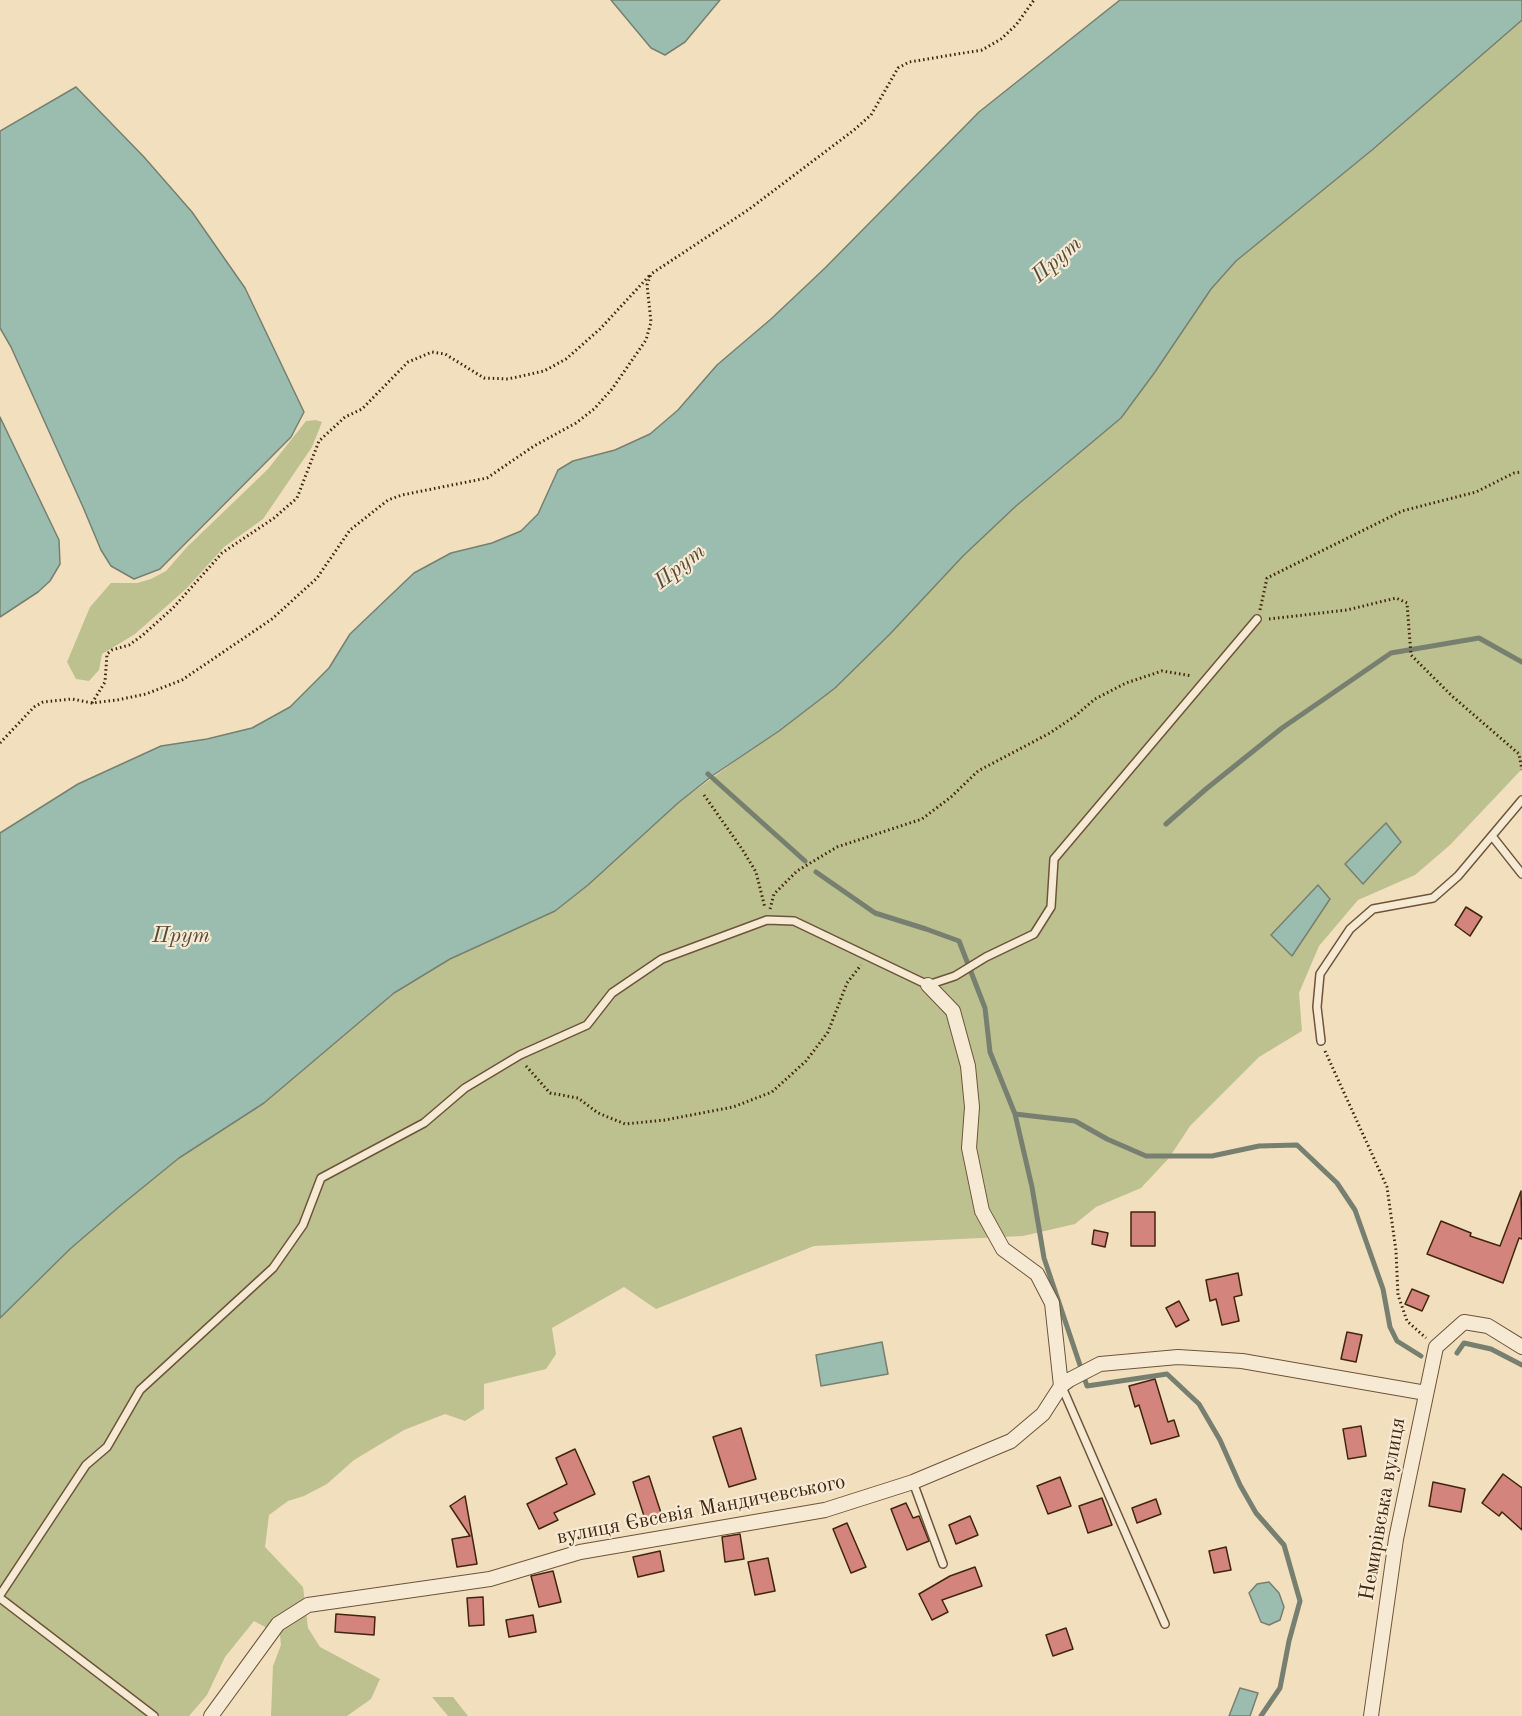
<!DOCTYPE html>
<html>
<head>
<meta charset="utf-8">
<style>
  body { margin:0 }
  canvas { display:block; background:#f2dfbd }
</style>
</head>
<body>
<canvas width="1522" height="1716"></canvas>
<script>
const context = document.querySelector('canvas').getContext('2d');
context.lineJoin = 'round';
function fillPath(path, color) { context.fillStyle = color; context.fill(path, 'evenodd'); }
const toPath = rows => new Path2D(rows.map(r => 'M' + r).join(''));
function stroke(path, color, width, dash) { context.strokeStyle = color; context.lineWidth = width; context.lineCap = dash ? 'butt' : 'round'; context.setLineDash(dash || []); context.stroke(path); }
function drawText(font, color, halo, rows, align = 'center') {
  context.font = font + ' "Old Standard TT",serif'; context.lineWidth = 4.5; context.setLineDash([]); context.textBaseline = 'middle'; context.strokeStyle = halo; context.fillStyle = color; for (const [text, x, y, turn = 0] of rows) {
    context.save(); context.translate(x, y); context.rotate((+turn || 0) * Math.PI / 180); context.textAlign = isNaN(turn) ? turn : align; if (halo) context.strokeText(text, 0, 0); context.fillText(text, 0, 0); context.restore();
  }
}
fillPath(toPath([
  [1522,20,1522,769,1450,845,1415,875,1358,900,1319,946,1299,993,1302,1031,1259,1057,1190,1126,1169,1158,1141,1188,1096,1207,1075,1224,1023,1236,814,1246,656,1309,624,1287,552,1328,556,1354,546,1369,484,1384,484,1409,465,1421,445,1414,404,1430,354,1460,327,1484,304,1496,288,1501,269,1515,265,1547,303,1587,308,1628,320,1647,380,1679,371,1699,347,1716,271,1716,273,1666,281,1645,280,1635,254,1621,225,1657,207,1695,189,1716,0,1716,0,1318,70,1249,120,1206,179,1158,264,1103,394,993,450,959,555,911,588,885,678,803,835,688,890,634,963,556,1016,506,1065,466,1155,372,1211,289,1236,261,1372,150],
  [316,420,322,422,312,447,263,519,224,547,186,589,135,634,102,654,99,670,89,681,76,679,67,662,90,607,111,583,137,583,151,579,166,571,187,547,268,469,306,421],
  [432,1697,453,1697,468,1716,448,1716]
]), '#bdc18f');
const water = toPath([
  [611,0,720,0,685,42,665,55,651,48,611,0],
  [1120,0,1522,0,1522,20,1372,150,1236,261,1211,289,1155,372,1121,418,1016,506,963,556,890,634,835,688,779,731,712,776,678,803,588,885,555,911,450,959,394,993,264,1103,179,1158,120,1206,70,1249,0,1318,0,833,78,784,161,746,207,739,252,728,290,707,329,668,350,634,414,573,451,553,492,543,521,531,538,514,558,470,573,461,615,450,650,434,678,410,717,365,771,319,825,268,979,112,1120,0],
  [76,87,144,157,192,212,245,288,304,412,291,437,160,569,134,579,111,566,101,550,83,507,11,347,0,328,0,131,76,87],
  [0,417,59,540,60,564,50,581,38,592,0,617,0,417],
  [1386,823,1401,842,1363,884,1345,864,1386,823],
  [1318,885,1330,899,1292,956,1271,935,1318,885],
  [882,1342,888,1374,821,1386,816,1355,882,1342],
  [1269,1582,1279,1593,1284,1607,1280,1620,1269,1625,1261,1622,1249,1593,1257,1584,1269,1582],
  [1240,1688,1258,1693,1250,1716,1229,1716,1240,1688]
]);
fillPath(water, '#9bbdb0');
stroke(water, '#778070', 1.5);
stroke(toPath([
  [708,774,805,861],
  [1166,824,1206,789,1282,728,1391,653,1479,638,1522,662],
  [816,872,875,913,926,929,959,941,985,1008,990,1052,1015,1114,1032,1187,1044,1258,1087,1386,1167,1374,1199,1404,1220,1440,1240,1485,1256,1513,1284,1545,1300,1601,1289,1641,1280,1688,1261,1716],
  [1015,1114,1075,1121,1107,1139,1146,1156,1212,1156,1259,1146,1297,1145,1337,1183,1355,1210,1383,1289,1390,1327,1397,1341,1421,1356],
  [1457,1353,1464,1343,1491,1349,1522,1365]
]), '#778070', 5);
const building = toPath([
  [1466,907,1482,917,1470,936,1455,925,1466,907],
  [1521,1191,1522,1239,1519,1238,1503,1283,1427,1254,1441,1221,1471,1233,1470,1236,1500,1246,1521,1191],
  [1131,1212,1155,1212,1155,1246,1131,1246,1131,1212],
  [1094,1230,1108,1233,1105,1247,1092,1244,1094,1230],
  [1238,1273,1242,1295,1234,1297,1239,1321,1222,1325,1216,1299,1210,1301,1206,1280,1238,1273],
  [1412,1289,1429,1296,1422,1311,1405,1304,1412,1289],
  [1179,1301,1189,1320,1176,1327,1166,1308,1179,1301],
  [1347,1332,1362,1335,1356,1362,1341,1359,1347,1332],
  [1155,1379,1168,1422,1174,1420,1179,1436,1151,1444,1139,1405,1135,1407,1129,1386,1155,1379],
  [1361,1426,1366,1456,1348,1459,1343,1429,1361,1426],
  [741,1428,756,1479,729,1487,713,1437,741,1428],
  [575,1449,595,1494,554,1513,558,1520,539,1529,527,1504,567,1484,556,1458,575,1449],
  [1503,1474,1522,1488,1522,1530,1502,1512,1499,1516,1482,1503,1503,1474],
  [649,1476,662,1516,646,1522,633,1482,649,1476],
  [1060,1477,1071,1506,1048,1514,1037,1486,1060,1477],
  [1433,1482,1465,1489,1461,1512,1429,1506,1433,1482],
  [465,1496,477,1564,457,1567,452,1539,470,1536,450,1506,465,1496],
  [1102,1498,1112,1525,1088,1533,1079,1506,1102,1498],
  [1156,1499,1161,1514,1137,1523,1132,1508,1156,1499],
  [906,1503,913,1518,919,1516,929,1541,907,1550,891,1509,906,1503],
  [970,1516,978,1535,956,1544,949,1525,970,1516],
  [847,1523,866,1567,851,1573,833,1529,847,1523],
  [740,1534,744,1559,725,1562,722,1537,740,1534],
  [1226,1547,1231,1570,1214,1573,1209,1551,1226,1547],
  [660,1551,664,1571,638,1577,633,1557,660,1551],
  [768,1558,775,1591,755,1595,748,1562,768,1558],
  [975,1567,982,1586,942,1600,948,1612,932,1620,919,1594,950,1576,975,1567],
  [553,1571,561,1602,539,1607,531,1576,553,1571],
  [483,1597,484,1625,469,1626,467,1598,483,1597],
  [336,1614,375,1617,374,1635,335,1632,336,1614],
  [533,1615,536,1632,509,1637,506,1620,533,1615],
  [1066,1628,1073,1649,1053,1656,1046,1635,1066,1628]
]);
fillPath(building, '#d3857d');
stroke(building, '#41250f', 1.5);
const lane = toPath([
  [1492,836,1522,874],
  [1321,1041,1317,1007,1320,974,1350,929,1373,909,1433,898,1458,876,1522,800],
  [1062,1387,1165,1624],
  [913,1482,943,1564],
  [0,1595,86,1465,107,1447,140,1390,273,1268,303,1225,321,1178,424,1123,465,1088,520,1055,587,1025,612,993,662,959,767,920,794,921,928,985,955,976,986,957,1034,934,1051,907,1054,859,1257,619],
  [0,1598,154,1716]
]);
const street = toPath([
  [928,985,953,1011,968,1066,972,1107,969,1148,982,1211,1003,1249,1037,1274,1052,1303,1061,1386],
  [211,1716,278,1624,308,1605,490,1579,580,1552,825,1510,913,1482,1011,1441,1043,1414,1061,1386,1069,1380,1100,1364,1178,1357,1242,1361,1426,1393],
  [1371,1716,1396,1539,1436,1347,1464,1322,1488,1326,1522,1347]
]);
stroke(lane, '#6d543a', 10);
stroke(street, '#6d543a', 16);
stroke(toPath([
  [1260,610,1267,578,1402,511,1476,492,1514,473,1522,472],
  [1269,619,1347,610,1396,598,1407,603,1411,655,1452,696,1519,754,1522,770],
  [92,703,105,682,107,654,112,650,129,645,143,635,173,608,222,553,274,518,297,498,319,441,345,417,362,409,408,362,432,352,445,354,484,378,508,379,544,371,566,359,600,329,650,275],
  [0,743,34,707,43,702,72,699,92,703,117,700,146,694,182,680,272,619,317,578,350,530,388,500,402,495,487,478,534,446,576,423,594,409,612,389,646,340,651,322,647,285,651,274,748,210,854,130,871,115,898,68,909,62,982,50,1001,39,1016,25,1034,0],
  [704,795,742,849,756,872,765,908],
  [770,909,774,894,797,871,837,847,922,819,951,797,978,771,1050,733,1075,716,1095,699,1126,683,1162,671,1192,676],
  [1325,1051,1387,1187,1396,1251,1398,1295,1407,1321,1426,1338],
  [526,1066,550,1093,578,1098,598,1113,625,1124,665,1120,733,1107,772,1092,806,1061,828,1032,847,983,861,965]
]), '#41250f', 3, [1.5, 3]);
stroke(lane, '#f7ead4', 7);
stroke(street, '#f7ead4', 14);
drawText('21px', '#41250f', '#f7ead4', [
  ["Немирівська вулиця",1383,1509,-80],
  ["вулиця Євсевія Мандичевського",701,1510,-11]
]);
drawText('italic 22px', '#584b37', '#f7ead4', [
  ["Прут",1057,260,-41],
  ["Прут",680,567,-38],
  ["Прут",181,936]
]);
</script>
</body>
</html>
